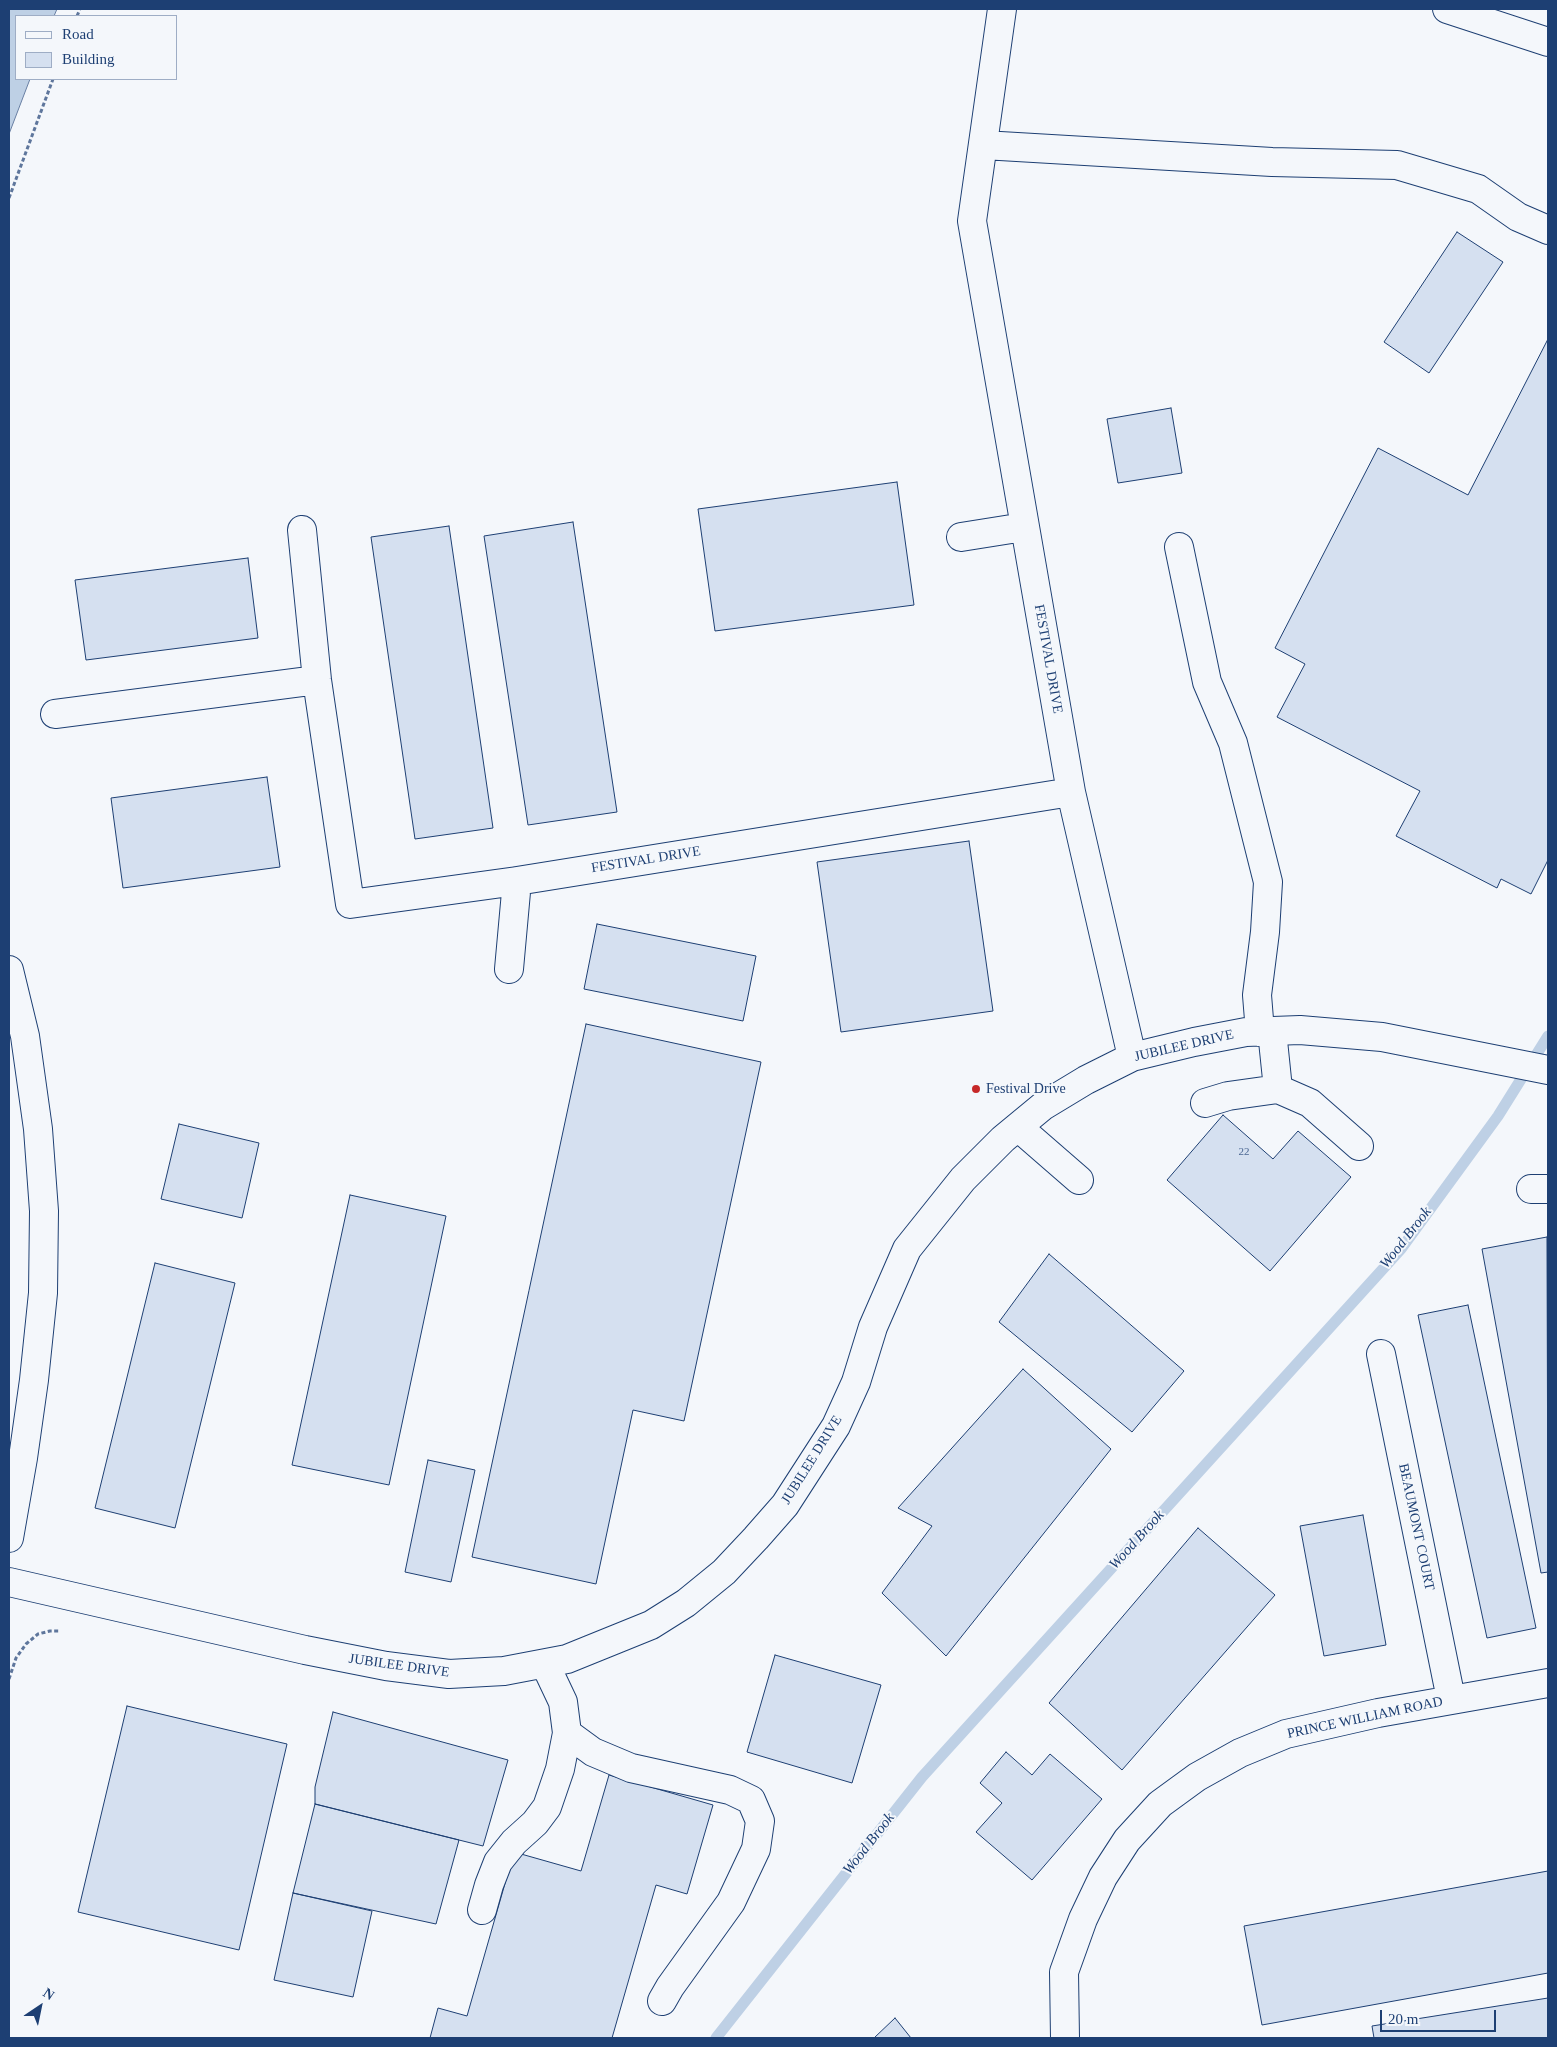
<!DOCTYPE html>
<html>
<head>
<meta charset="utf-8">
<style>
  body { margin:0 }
  #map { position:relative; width:1557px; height:2047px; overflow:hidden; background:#f4f7fb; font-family:"Times New Roman",serif }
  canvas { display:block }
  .frame { position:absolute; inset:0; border:10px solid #1d3f73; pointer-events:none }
  .legend { position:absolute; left:15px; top:15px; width:162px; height:65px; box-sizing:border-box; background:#f4f7fb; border:1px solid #9eadc5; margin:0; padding:6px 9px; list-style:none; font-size:15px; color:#1d3f73 }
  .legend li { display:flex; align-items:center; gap:10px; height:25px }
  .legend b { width:25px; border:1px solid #9eadc5 }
  .north { position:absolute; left:15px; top:1982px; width:50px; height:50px; -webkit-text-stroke:4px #f4f7fb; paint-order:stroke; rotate:34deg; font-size:14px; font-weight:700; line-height:20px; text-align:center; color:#1d3f73 }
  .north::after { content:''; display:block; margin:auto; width:18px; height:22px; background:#1d3f73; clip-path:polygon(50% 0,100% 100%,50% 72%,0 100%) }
  .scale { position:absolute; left:1380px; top:2010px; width:116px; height:22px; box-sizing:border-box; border:2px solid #1d3f73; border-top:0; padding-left:6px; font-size:15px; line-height:18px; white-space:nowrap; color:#1d3f73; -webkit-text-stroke:4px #f4f7fb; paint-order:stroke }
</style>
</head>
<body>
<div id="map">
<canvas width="1557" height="2047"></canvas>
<div class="frame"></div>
<ul class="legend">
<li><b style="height:6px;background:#f4f7fb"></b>Road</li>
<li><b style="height:14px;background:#d5e0f0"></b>Building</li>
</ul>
<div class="north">N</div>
<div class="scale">20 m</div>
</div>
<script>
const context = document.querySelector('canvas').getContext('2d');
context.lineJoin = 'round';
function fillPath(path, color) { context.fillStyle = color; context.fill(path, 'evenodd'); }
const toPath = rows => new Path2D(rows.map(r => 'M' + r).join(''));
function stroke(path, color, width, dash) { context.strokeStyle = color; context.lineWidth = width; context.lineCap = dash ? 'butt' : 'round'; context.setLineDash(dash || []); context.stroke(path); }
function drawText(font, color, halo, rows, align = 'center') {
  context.font = font + ' "Times New Roman",serif'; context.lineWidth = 4; context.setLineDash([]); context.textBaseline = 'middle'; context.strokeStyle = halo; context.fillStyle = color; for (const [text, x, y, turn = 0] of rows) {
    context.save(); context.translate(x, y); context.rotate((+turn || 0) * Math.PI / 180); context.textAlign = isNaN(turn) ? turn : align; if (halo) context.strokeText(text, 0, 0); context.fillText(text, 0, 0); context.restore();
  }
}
const water = toPath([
  [9,9,57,9,54,16,16,16,16,79,30,79,9,134,9,9]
]);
fillPath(water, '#bed0e5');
stroke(water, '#687fa3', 1);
stroke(toPath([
  [716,2038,922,1777,1401,1249,1498,1116,1548,1036]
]), '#bed0e5', 11);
const building = toPath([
  [1457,232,1503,262,1429,373,1384,342,1457,232],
  [1548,339,1548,860,1531,894,1501,879,1497,888,1396,836,1420,791,1277,717,1305,664,1275,648,1378,448,1468,495,1548,339],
  [1171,408,1182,473,1118,483,1107,419,1171,408],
  [897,482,914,605,715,631,698,509,897,482],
  [573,522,617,812,528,825,484,536,573,522],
  [449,526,493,828,415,839,371,537,449,526],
  [248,558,258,638,86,660,75,580,248,558],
  [267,777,280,867,123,888,111,798,267,777],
  [969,841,993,1011,841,1032,817,862,969,841],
  [597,924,756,956,743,1021,584,989,597,924],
  [586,1024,761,1062,684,1421,633,1410,596,1584,472,1557,586,1024],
  [1223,1115,1273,1159,1298,1131,1351,1177,1270,1271,1167,1180,1223,1115],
  [179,1124,259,1143,242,1218,161,1199,179,1124],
  [350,1195,446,1216,389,1485,292,1465,350,1195],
  [1547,1237,1548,1572,1541,1573,1482,1249,1547,1237],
  [1049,1254,1184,1371,1132,1432,999,1322,1049,1254],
  [155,1263,235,1283,175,1528,95,1508,155,1263],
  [1468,1305,1536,1628,1487,1638,1418,1315,1468,1305],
  [1023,1369,1111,1449,946,1656,882,1593,932,1526,898,1508,1023,1369],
  [428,1460,475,1470,451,1582,405,1572,428,1460],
  [1363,1515,1386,1645,1324,1656,1300,1526,1363,1515],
  [1198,1528,1275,1595,1122,1770,1049,1703,1198,1528],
  [775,1655,881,1685,852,1783,747,1752,775,1655],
  [127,1706,287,1744,239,1950,78,1912,127,1706],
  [333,1712,508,1760,483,1846,315,1804,315,1787,333,1712],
  [1006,1752,1032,1775,1050,1754,1102,1799,1032,1880,976,1832,1002,1803,980,1783,1006,1752],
  [609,1775,713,1805,687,1894,656,1885,612,2038,430,2038,438,2008,467,2016,514,1852,581,1871,609,1775],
  [315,1804,459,1840,436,1924,293,1893,315,1804],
  [1548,1871,1548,1973,1262,2025,1244,1926,1548,1871],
  [293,1893,372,1911,353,1997,274,1980,293,1893],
  [1548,1998,1548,2038,1374,2038,1372,2026,1548,1998],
  [895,2018,911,2038,874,2038,895,2018]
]);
fillPath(building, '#d5e0f0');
stroke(building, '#1d3f73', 1);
const minor = toPath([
  [1002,9,972,221,1071,792,1132,1057],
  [1447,9,1548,42],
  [983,145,1272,162,1397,165,1478,189,1518,217,1548,230],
  [302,530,317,680,350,904,517,881,1071,792],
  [961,537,1024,527],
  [1179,547,1207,682,1233,743,1268,882,1265,932,1257,995,1260,1032],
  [55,714,317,680],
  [509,969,517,881],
  [9,970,25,1036,38,1129,44,1211,43,1293,34,1380,23,1458,9,1538],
  [1272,1031,1278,1089],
  [1205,1103,1228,1096,1278,1089,1310,1103,1359,1146],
  [1018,1127,1079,1180],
  [1531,1189,1548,1189],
  [1381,1354,1451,1699],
  [9,1582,305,1650,386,1666,449,1674,504,1671,567,1659,651,1625,686,1603,724,1572,756,1538,785,1505,836,1426,856,1382,873,1327,907,1249,963,1179,1003,1139,1043,1106,1086,1080,1132,1057,1194,1042,1246,1032,1300,1030,1382,1037,1548,1070],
  [567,1733,593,1752,631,1768,730,1790,751,1800,760,1821,756,1849,731,1902,670,1987,662,2001],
  [482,1910,489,1885,498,1862,514,1842,535,1823,547,1807,560,1769,567,1733,563,1702,545,1664],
  [1065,2038,1064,1972,1083,1919,1103,1877,1127,1840,1160,1804,1197,1777,1240,1753,1286,1734,1378,1713,1548,1683]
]);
stroke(minor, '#1d3f73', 30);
stroke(toPath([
  [77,16,80,9],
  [9,198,53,79],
  [9,1679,16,1658,26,1644,38,1634,50,1631,60,1631]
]), '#5e769c', 3, [4, 2.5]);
stroke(minor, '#f4f7fb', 28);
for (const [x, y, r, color] of [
  [976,1089,5,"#c62828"]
]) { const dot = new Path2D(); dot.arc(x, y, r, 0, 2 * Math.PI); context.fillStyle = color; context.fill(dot); stroke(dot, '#f4f7fb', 2); }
drawText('11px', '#4b6792', null, [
  ["22",1244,1152]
]);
drawText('14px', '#1d3f73', '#f4f7fb', [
  ["FESTIVAL DRIVE",1048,659,80],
  ["FESTIVAL DRIVE",646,860,-9],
  ["JUBILEE DRIVE",1184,1046,-13],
  ["JUBILEE DRIVE",812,1460,-58],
  ["BEAUMONT COURT",1416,1527,78],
  ["JUBILEE DRIVE",399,1666,8],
  ["PRINCE WILLIAM ROAD",1365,1718,-12]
]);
drawText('14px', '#1d3f73', '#f4f7fb', [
  ["Festival Drive",986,1089]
], 'left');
drawText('italic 15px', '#1d3f73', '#f4f7fb', [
  ["Wood Brook",1406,1238,-52],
  ["Wood Brook",1137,1540,-48],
  ["Wood Brook",869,1844,-52]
]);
</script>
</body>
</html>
